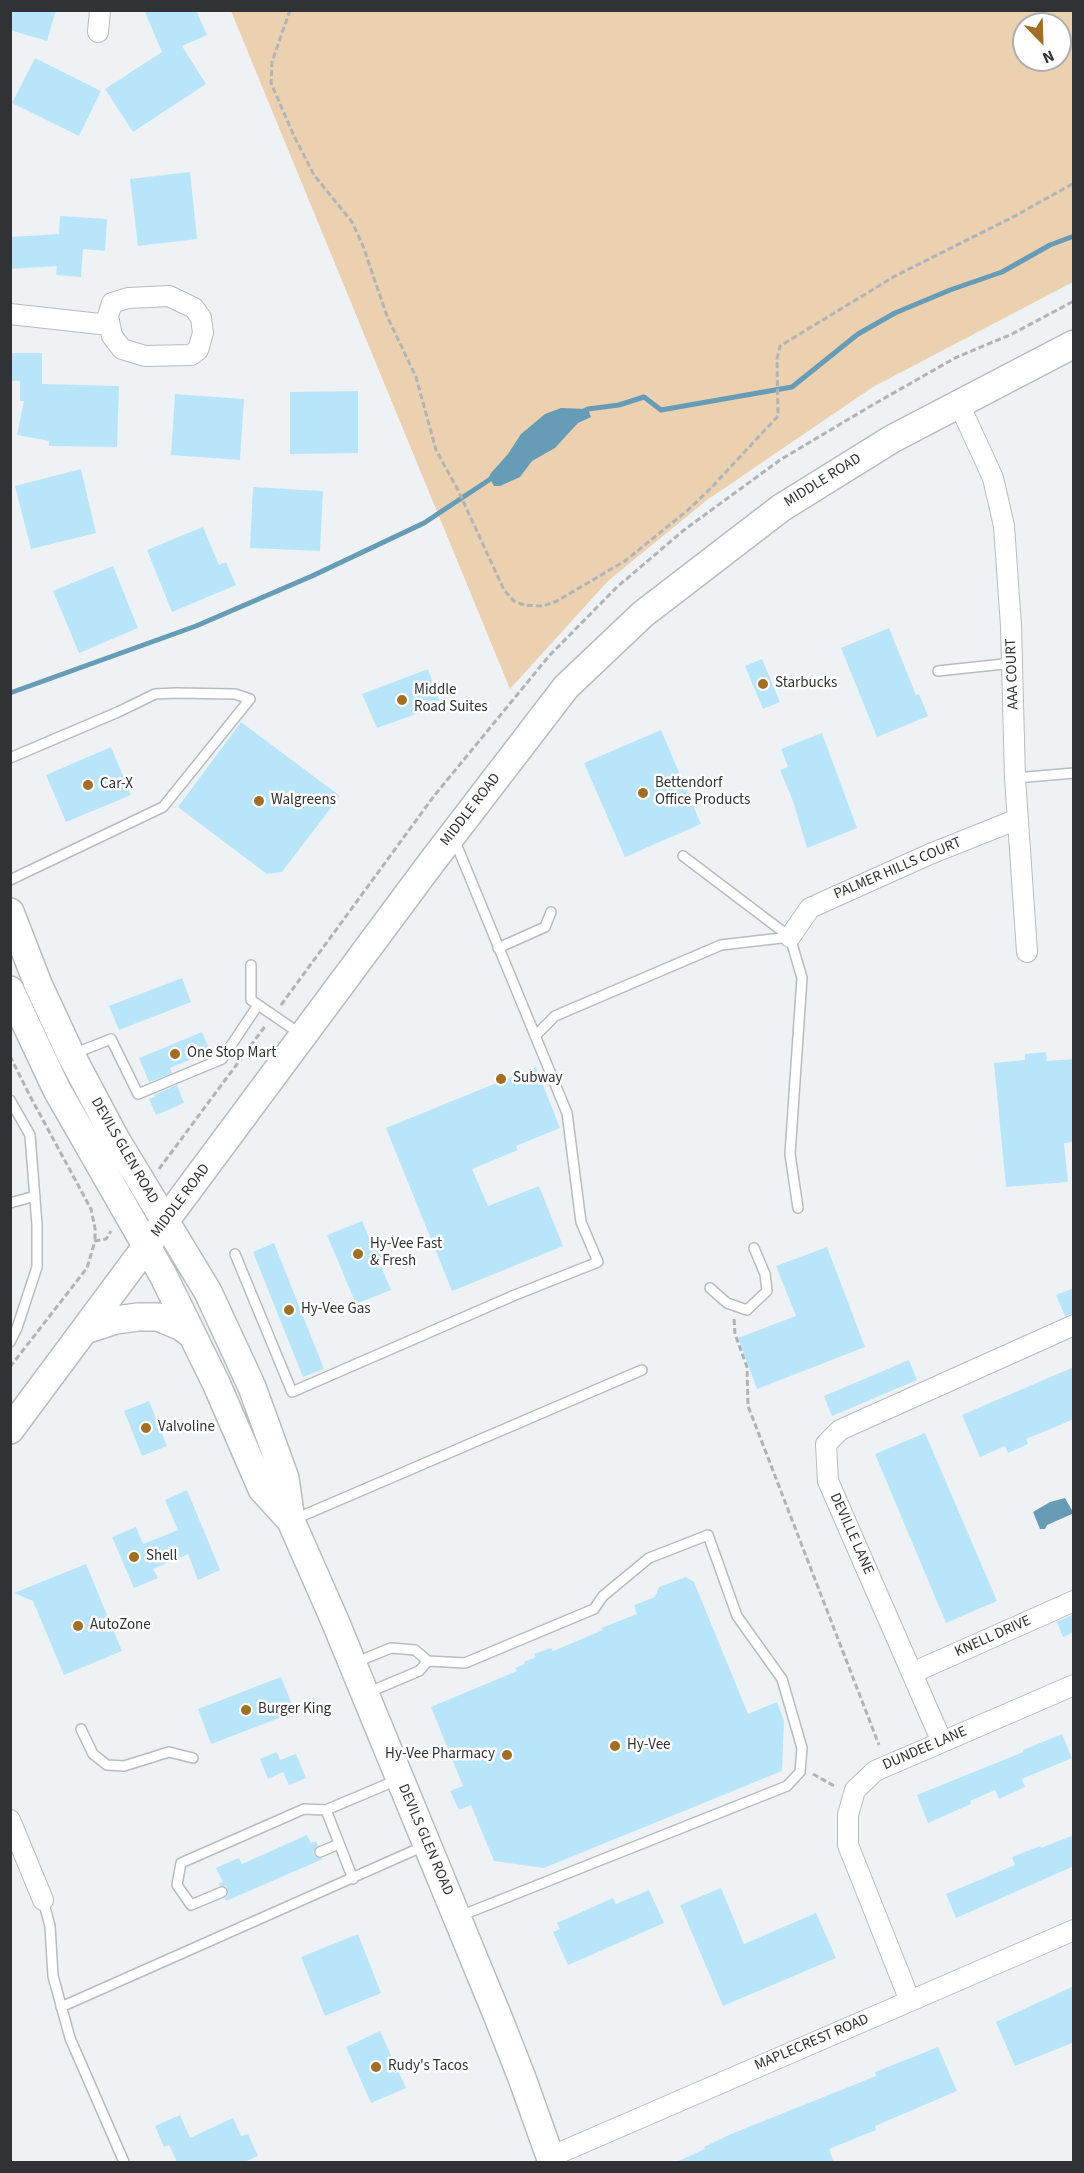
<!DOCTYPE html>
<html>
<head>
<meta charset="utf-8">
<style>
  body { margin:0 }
  #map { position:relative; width:1084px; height:2173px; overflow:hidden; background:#eef2f5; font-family:"Source Sans 3",sans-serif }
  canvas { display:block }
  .frame { position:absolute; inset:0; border:12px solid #303233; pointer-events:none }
  .north { position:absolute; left:1012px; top:12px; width:60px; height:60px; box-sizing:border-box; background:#fff; border:2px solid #acadad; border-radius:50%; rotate:157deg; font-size:16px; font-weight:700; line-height:24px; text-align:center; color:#303233 }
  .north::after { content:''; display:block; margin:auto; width:21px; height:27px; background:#a06e24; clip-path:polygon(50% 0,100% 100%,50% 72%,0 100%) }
</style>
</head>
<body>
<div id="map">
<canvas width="1084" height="2173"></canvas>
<div class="frame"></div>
<div class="north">N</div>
</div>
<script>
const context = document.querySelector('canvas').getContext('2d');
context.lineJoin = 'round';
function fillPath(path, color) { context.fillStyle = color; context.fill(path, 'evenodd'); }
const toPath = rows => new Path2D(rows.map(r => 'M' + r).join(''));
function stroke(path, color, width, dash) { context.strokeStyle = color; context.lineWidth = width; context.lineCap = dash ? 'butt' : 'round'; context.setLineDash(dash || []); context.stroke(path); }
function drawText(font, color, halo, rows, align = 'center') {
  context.font = font + ' "Source Sans 3",sans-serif'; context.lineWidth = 5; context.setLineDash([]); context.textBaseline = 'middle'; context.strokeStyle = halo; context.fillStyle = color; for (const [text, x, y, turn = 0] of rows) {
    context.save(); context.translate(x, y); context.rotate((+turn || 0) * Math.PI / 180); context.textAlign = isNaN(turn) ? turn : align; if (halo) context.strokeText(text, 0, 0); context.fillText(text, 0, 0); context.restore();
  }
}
fillPath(toPath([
  [231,11,1073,11,1073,282,873,387,707,500,608,581,510,689],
  [1024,24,1060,24,1060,60,1024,60]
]), '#ecd1b1');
fillPath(toPath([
  [561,408,588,409,591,417,578,423,555,448,532,461,520,477,500,486,494,486,489,477,491,473,508,454,521,434,545,414],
  [1065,1498,1073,1512,1072,1514,1047,1525,1045,1529,1040,1529,1033,1512,1050,1502]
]), '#679cb6');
stroke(toPath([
  [582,412,588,409,619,405,644,397,661,410,792,387,858,334,895,313,950,290,1002,272,1050,245,1074,236],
  [10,693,196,626,312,576,424,523,495,476]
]), '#679cb6', 5);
fillPath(toPath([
  [10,10,56,10,47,41,10,30],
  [144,10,196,10,207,35,182,46,206,84,133,132,105,89,162,52],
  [35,58,101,91,79,136,12,103],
  [190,172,197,239,138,246,130,179],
  [60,216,107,219,105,251,83,249,81,277,56,275,57,266,10,269,10,237,59,234],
  [10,353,42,353,42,384,119,386,117,447,49,446,49,441,17,435,24,401,20,401,20,381,10,381],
  [358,391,358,453,290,454,290,392],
  [175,394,244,399,240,460,171,455],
  [81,469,96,533,31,549,15,486],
  [253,487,323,491,320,551,250,548],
  [203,527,219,565,226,562,236,585,172,612,147,550],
  [113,566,138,628,79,653,53,591],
  [889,628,916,695,919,694,928,716,877,737,841,648],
  [762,659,780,702,763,709,745,666],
  [428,669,441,705,377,728,362,694],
  [241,722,340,796,282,872,267,874,178,807],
  [661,730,701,824,625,857,584,763],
  [822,733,857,828,807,848,793,801,780,770,788,767,781,749],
  [111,747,131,795,66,822,46,775],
  [182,978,191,1002,119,1030,109,1006],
  [202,1032,210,1051,170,1068,172,1073,149,1082,139,1058],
  [1046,1052,1047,1061,1074,1059,1074,1142,1064,1143,1068,1182,1006,1187,994,1063,1025,1060,1025,1054],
  [536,1067,560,1128,516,1146,518,1150,472,1169,488,1206,539,1186,563,1246,452,1291,386,1128],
  [177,1085,184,1103,156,1115,149,1099,155,1097,154,1095],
  [362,1221,370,1240,374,1238,386,1268,382,1269,391,1290,356,1304,327,1235],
  [274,1243,324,1369,303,1377,253,1252],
  [827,1247,865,1347,757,1389,738,1338,796,1316,776,1266],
  [1074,1288,1074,1313,1065,1316,1056,1295],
  [909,1360,917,1380,832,1416,824,1396],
  [1074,1367,1074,1419,1026,1439,1028,1444,1008,1453,1005,1446,980,1457,962,1415],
  [149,1401,167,1446,142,1456,124,1411],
  [925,1433,997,1601,946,1623,875,1454],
  [187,1490,220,1570,198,1580,188,1554,153,1569,158,1578,134,1588,112,1537,136,1527,143,1544,178,1530,165,1500],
  [86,1564,122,1651,64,1675,33,1601,14,1593],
  [686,1577,694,1582,748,1714,777,1702,784,1721,782,1771,544,1868,494,1861,471,1805,459,1810,450,1791,463,1786,431,1707,517,1671,515,1668,525,1664,524,1662,536,1657,534,1654,551,1648,553,1651,603,1630,601,1628,637,1614,634,1605,655,1597,659,1587],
  [1074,1614,1074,1632,1063,1637,1057,1622],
  [281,1677,295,1712,211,1744,198,1709],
  [1062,1734,1072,1758,1022,1779,1025,1787,999,1799,995,1790,970,1801,971,1804,928,1823,917,1795,1023,1752,1023,1750],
  [277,1752,280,1760,296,1754,306,1778,289,1785,283,1772,268,1779,260,1759],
  [307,1835,311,1843,316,1841,318,1846,313,1851,314,1855,323,1859,226,1901,225,1898,228,1896,228,1890,226,1886,220,1886,219,1883,223,1882,216,1868,239,1858,242,1864],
  [1074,1835,1074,1866,956,1918,946,1894,1015,1865,1012,1857,1040,1846,1041,1848],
  [721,1888,744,1944,816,1913,836,1958,723,2006,680,1905],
  [649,1890,664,1923,568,1965,553,1932,560,1929,557,1923,613,1898,616,1904],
  [358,1934,381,1993,325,2016,301,1957],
  [1074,1986,1074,2042,1015,2066,996,2022],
  [380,2031,406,2088,371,2103,346,2047],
  [938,2047,957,2091,875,2126,876,2130,829,2149,834,2163,674,2163,705,2149,704,2147,731,2134,876,2076,875,2072],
  [180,2115,190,2138,233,2118,241,2136,248,2134,258,2156,242,2163,177,2162,169,2145,164,2147,155,2126]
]), '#b9e5fb');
const service = toPath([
  [938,671,1013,663],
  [10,758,118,712,155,694,176,693,235,694,250,699,163,807,10,880],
  [1015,778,1074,773],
  [683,856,790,937,802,978,790,1154,798,1208],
  [498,948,545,927,551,912],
  [251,965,251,1000,302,1035],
  [535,1036,555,1016,721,945,790,937],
  [73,1054,111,1039,138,1094,222,1059,258,1005],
  [10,1100,30,1135,37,1225,37,1267,17,1328,10,1342],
  [10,1203,35,1196],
  [235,1254,292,1392,515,1295,598,1262,581,1222,567,1113,454,839],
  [710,1288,727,1303,747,1310,767,1291,765,1274,754,1248],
  [295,1519,642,1370],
  [354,1663,391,1648,415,1650,428,1661,465,1663,594,1609,603,1596,649,1558,708,1535,737,1616,782,1679,802,1748,800,1772,787,1786,460,1916],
  [367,1693,419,1671,428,1661],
  [81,1729,93,1754,107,1765,124,1766,169,1752,193,1758],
  [320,1852,339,1844],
  [353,1879,326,1810,397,1780],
  [222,1892,191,1905,177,1885,181,1863,304,1809,326,1810],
  [43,1900,50,1926,53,1976,70,2038,124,2162],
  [61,2007,424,1846]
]);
const minor = toPath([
  [98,32,100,10],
  [169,296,194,308,201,318,203,333,198,350,191,355,145,356,122,349,112,336,108,316,112,303,128,298,169,296],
  [10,314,109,325],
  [959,404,993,478,1004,526,1011,626,1015,778,1027,952],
  [790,937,810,908,930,854,1018,819],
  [912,1673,1074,1601],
  [942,1742,828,1481,826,1444,840,1430,1074,1325],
  [10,1820,43,1900],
  [910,2001,848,1845,848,1815,855,1790,875,1771,1074,1685],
  [550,2157,1074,1930]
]);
const secondary = toPath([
  [10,912,38,984,71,1055,115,1138,208,1292,252,1387,285,1478,291,1521,335,1621,498,2017,522,2078,552,2162],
  [10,990,57,1090,163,1275,216,1383,262,1489,291,1521],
  [85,1330,116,1320,138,1317,158,1317,182,1327,192,1335],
  [10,1430,431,863,566,687,643,614,781,508,892,439,1074,344]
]);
stroke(service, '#b7bcbe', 12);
stroke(minor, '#b7bcbe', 22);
stroke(secondary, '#b7bcbe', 30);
stroke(toPath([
  [290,10,272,62,271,83,294,136,314,175,352,222,363,246,387,316,416,377,436,450,458,490,504,590,514,601,524,605,543,606,557,601,625,561,688,510,711,488,778,416,777,359,780,346,895,276,1015,216,1074,183],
  [281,1005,434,796,549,656,617,587,684,530,780,460,869,407,955,358,1012,334,1074,301],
  [10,1056,30,1096,91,1209,95,1228,95,1241],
  [159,1169,266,1025],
  [734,1319,735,1334,747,1367,748,1406,879,1745],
  [10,1367,87,1268,95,1241,106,1239,111,1231],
  [813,1774,836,1787]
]), '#b1b4b7', 3, [6, 3]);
stroke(service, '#fff', 9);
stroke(minor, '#fff', 20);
stroke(secondary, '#fff', 27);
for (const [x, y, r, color] of [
  [763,684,6,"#a06e24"],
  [402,700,6,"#a06e24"],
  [88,785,6,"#a06e24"],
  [643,793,6,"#a06e24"],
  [259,801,6,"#a06e24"],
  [175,1054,6,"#a06e24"],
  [501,1079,6,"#a06e24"],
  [358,1254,6,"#a06e24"],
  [289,1310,6,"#a06e24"],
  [146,1428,6,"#a06e24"],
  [134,1557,6,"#a06e24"],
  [78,1626,6,"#a06e24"],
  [246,1710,6,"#a06e24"],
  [615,1746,6,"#a06e24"],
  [507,1755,6,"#a06e24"],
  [376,2067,6,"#a06e24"]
]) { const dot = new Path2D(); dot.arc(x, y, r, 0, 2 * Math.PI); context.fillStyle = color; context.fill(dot); stroke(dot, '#fff', 2); }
drawText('15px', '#303233', '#fff', [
  ["MIDDLE ROAD",823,481,-32],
  ["AAA COURT",1013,674,-92],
  ["MIDDLE ROAD",471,810,-52],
  ["PALMER HILLS COURT",898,869,-23],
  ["DEVILS GLEN ROAD",124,1151,60],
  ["MIDDLE ROAD",181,1201,-53],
  ["DEVILLE LANE",851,1534,66],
  ["KNELL DRIVE",993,1637,-24],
  ["DUNDEE LANE",925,1749,-23],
  ["DEVILS GLEN ROAD",425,1840,67],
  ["MAPLECREST ROAD",812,2043,-23]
]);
drawText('15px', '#303233', '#fff', [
  ["Starbucks",775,684],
  ["Middle",414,691],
  ["Road Suites",414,708],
  ["Bettendorf",655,784],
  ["Office Products",655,801],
  ["Car-X",100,785],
  ["Walgreens",271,801],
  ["One Stop Mart",187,1054],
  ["Subway",513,1079],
  ["Hy-Vee Fast",370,1245],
  ["& Fresh",370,1262],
  ["Hy-Vee Gas",301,1310],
  ["Valvoline",158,1428],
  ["Shell",146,1557],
  ["AutoZone",90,1626],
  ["Burger King",258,1710],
  ["Hy-Vee",627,1746],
  ["Hy-Vee Pharmacy",495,1755,"right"],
  ["Rudy's Tacos",388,2067]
], 'left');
</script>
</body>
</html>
